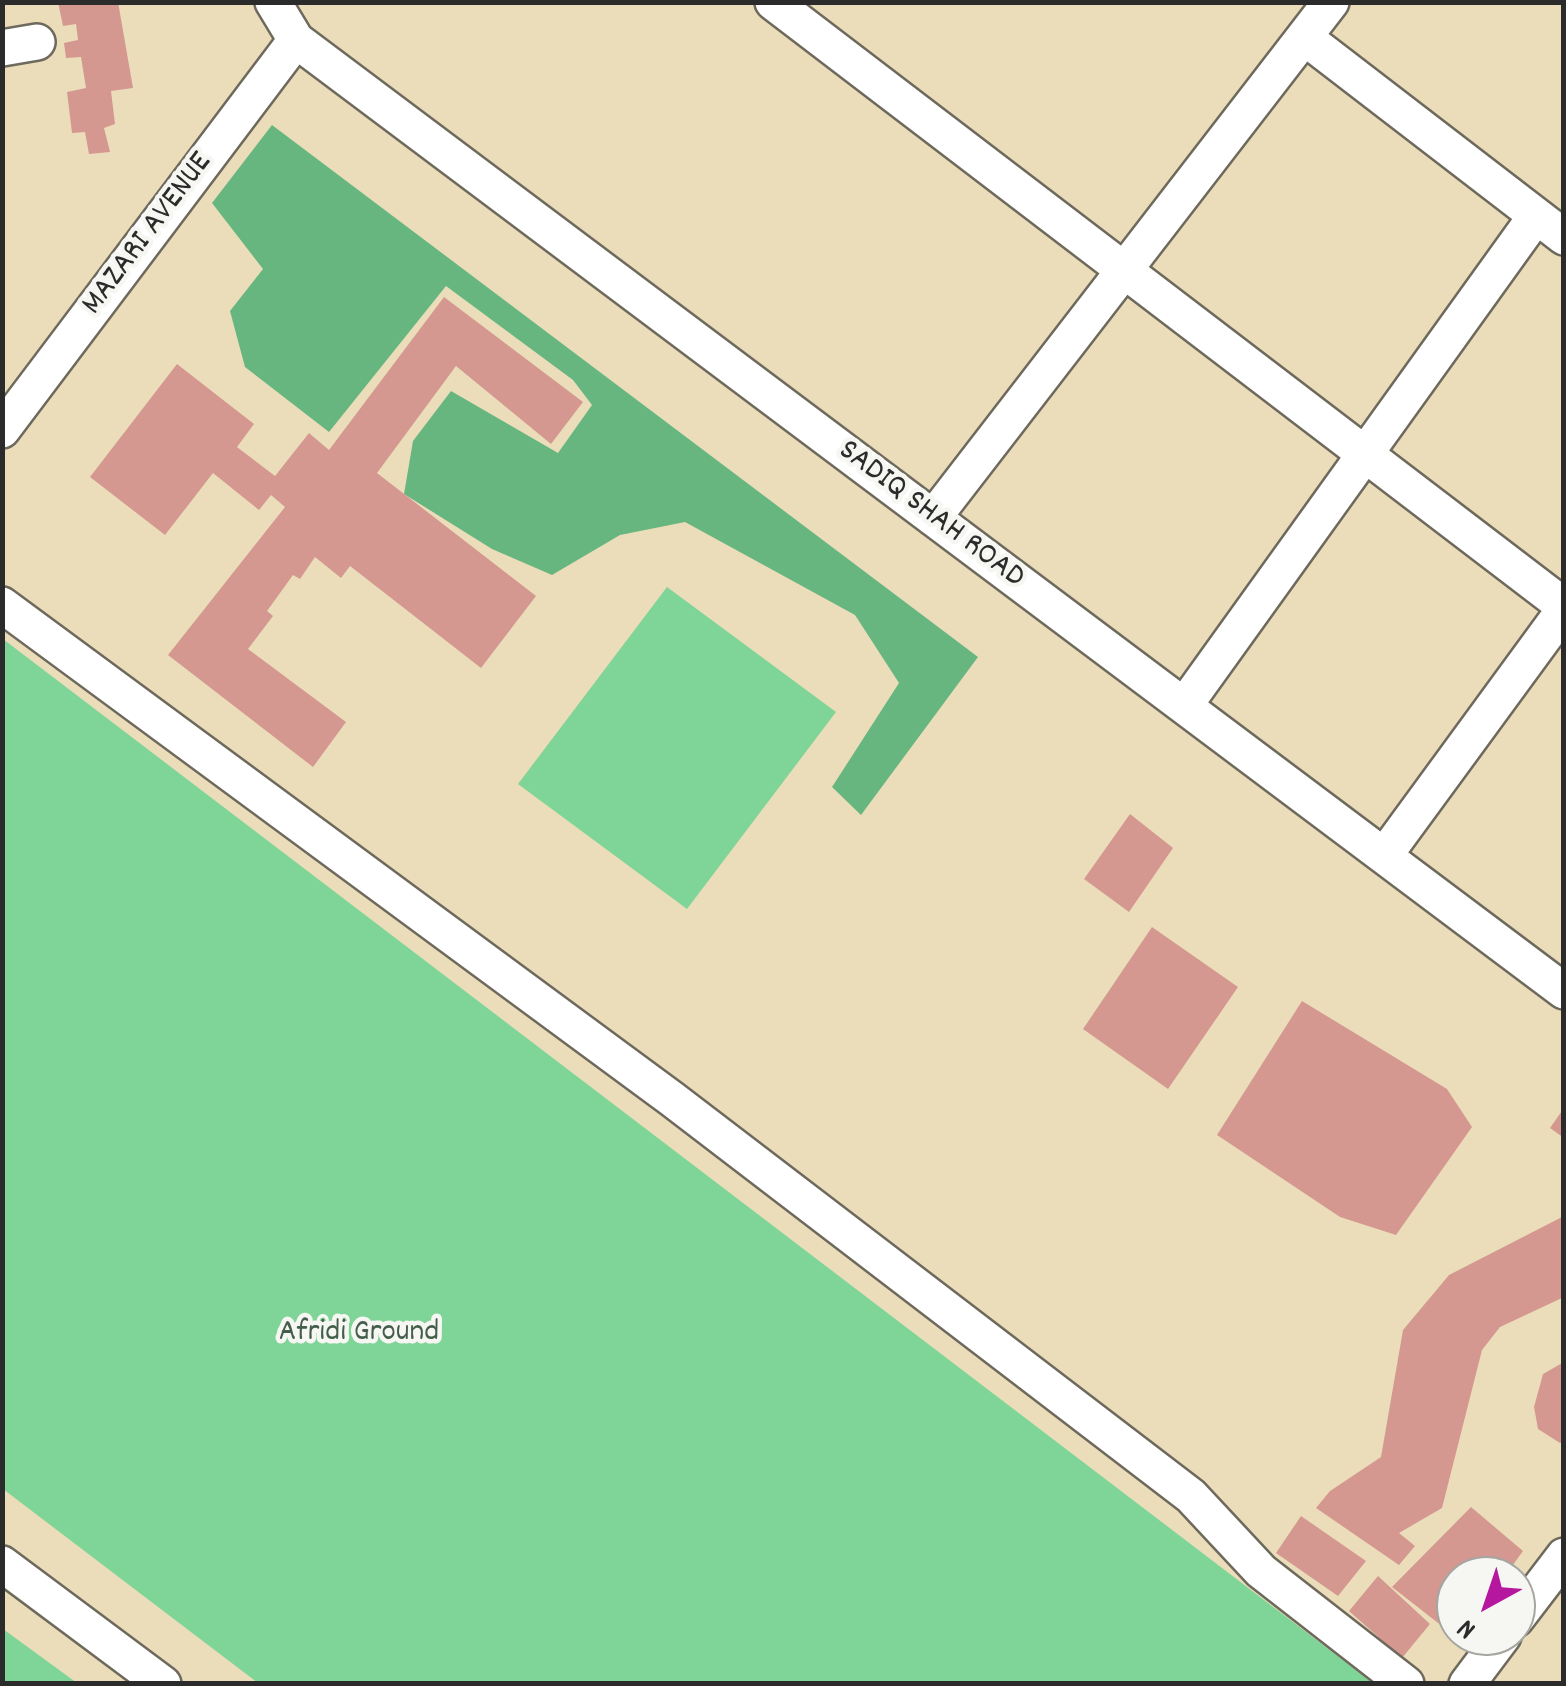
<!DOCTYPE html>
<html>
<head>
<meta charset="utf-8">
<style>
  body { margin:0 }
  #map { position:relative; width:1566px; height:1686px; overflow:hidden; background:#ebddba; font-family:Dekko,sans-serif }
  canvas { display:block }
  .frame { position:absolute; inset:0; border:5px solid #2b2b2b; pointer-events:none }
  .north { position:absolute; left:1436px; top:1556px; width:100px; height:100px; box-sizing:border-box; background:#f6f6f2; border:2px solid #a5a5a2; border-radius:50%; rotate:220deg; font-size:28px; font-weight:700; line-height:40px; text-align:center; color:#2b2b2b }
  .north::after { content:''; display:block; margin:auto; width:35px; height:45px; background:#b5179e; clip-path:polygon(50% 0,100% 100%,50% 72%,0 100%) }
</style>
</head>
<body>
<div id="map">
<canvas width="1566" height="1686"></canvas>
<div class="frame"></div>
<div class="north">N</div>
</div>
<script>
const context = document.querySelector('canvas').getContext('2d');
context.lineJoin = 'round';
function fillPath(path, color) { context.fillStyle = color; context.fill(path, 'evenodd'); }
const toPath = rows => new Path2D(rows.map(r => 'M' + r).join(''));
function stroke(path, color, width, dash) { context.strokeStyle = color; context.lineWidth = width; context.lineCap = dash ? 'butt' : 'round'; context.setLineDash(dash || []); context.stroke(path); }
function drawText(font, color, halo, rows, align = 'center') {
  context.font = font + ' Dekko,sans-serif'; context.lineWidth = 9; context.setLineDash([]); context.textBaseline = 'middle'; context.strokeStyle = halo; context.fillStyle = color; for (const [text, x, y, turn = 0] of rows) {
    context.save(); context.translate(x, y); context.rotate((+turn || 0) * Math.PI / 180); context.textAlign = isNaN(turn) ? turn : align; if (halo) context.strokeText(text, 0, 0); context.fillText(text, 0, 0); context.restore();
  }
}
fillPath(toPath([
  [667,587,836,712,687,909,518,784],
  [2,639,3,639,1373,1683,258,1683,3,1489],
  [3,1629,77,1683,3,1683]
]), '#7fd497');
fillPath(toPath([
  [272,125,978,657,861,815,832,787,899,683,855,615,685,522,620,535,552,575,492,549,404,494,413,441,451,391,558,453,592,405,573,380,446,286,329,432,245,367,230,311,263,269,212,203]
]), '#67b680');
fillPath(toPath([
  [58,2,118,2,133,88,111,91,115,124,104,128,110,152,89,154,85,132,72,133,67,92,86,88,81,57,66,58,64,43,78,40,76,24,63,26],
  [444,297,583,402,551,444,456,366,377,473,536,596,481,668,350,566,341,578,315,557,300,579,293,575,267,611,273,616,248,649,346,722,313,767,168,655,285,507,271,495,259,510,213,473,165,535,90,477,177,364,254,424,237,447,275,476,309,433,329,450],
  [1130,814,1173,848,1129,912,1084,879],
  [1152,927,1238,987,1168,1089,1083,1029],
  [1302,1001,1447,1089,1472,1127,1396,1235,1340,1217,1217,1135],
  [1564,1108,1564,1138,1550,1128],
  [1564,1216,1564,1297,1500,1327,1482,1350,1442,1508,1399,1533,1415,1546,1399,1565,1316,1508,1330,1491,1381,1457,1403,1330,1449,1275],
  [1564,1362,1564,1442,1560,1443,1538,1429,1534,1407,1543,1374],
  [1471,1507,1523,1551,1505,1576,1456,1576,1456,1637,1392,1587],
  [1301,1516,1366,1561,1338,1596,1276,1553],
  [1378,1576,1430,1624,1402,1658,1349,1611]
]), '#d49891');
const street = toPath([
  [273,2,296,40,1564,991],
  [773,2,1564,606],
  [1304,37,1564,237],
  [2,48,37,42],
  [2,430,296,40],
  [933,518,1331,2],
  [2,605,672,1099,1191,1496,1261,1571,1406,1684],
  [1184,706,1536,216],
  [1384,856,1564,610],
  [2,1564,163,1684],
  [1516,1619,1564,1556],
  [1467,1684,1503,1636]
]);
stroke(street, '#6e695d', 40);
stroke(street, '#fff', 35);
drawText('32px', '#2b2b2b', '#f6f6f2', [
  ["MAZARI AVENUE",149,235,-53],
  ["SADIQ SHAH ROAD",930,516,37]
]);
drawText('32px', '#445e4b', '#f6f6f2', [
  ["Afridi Ground",359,1335]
]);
</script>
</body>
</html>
